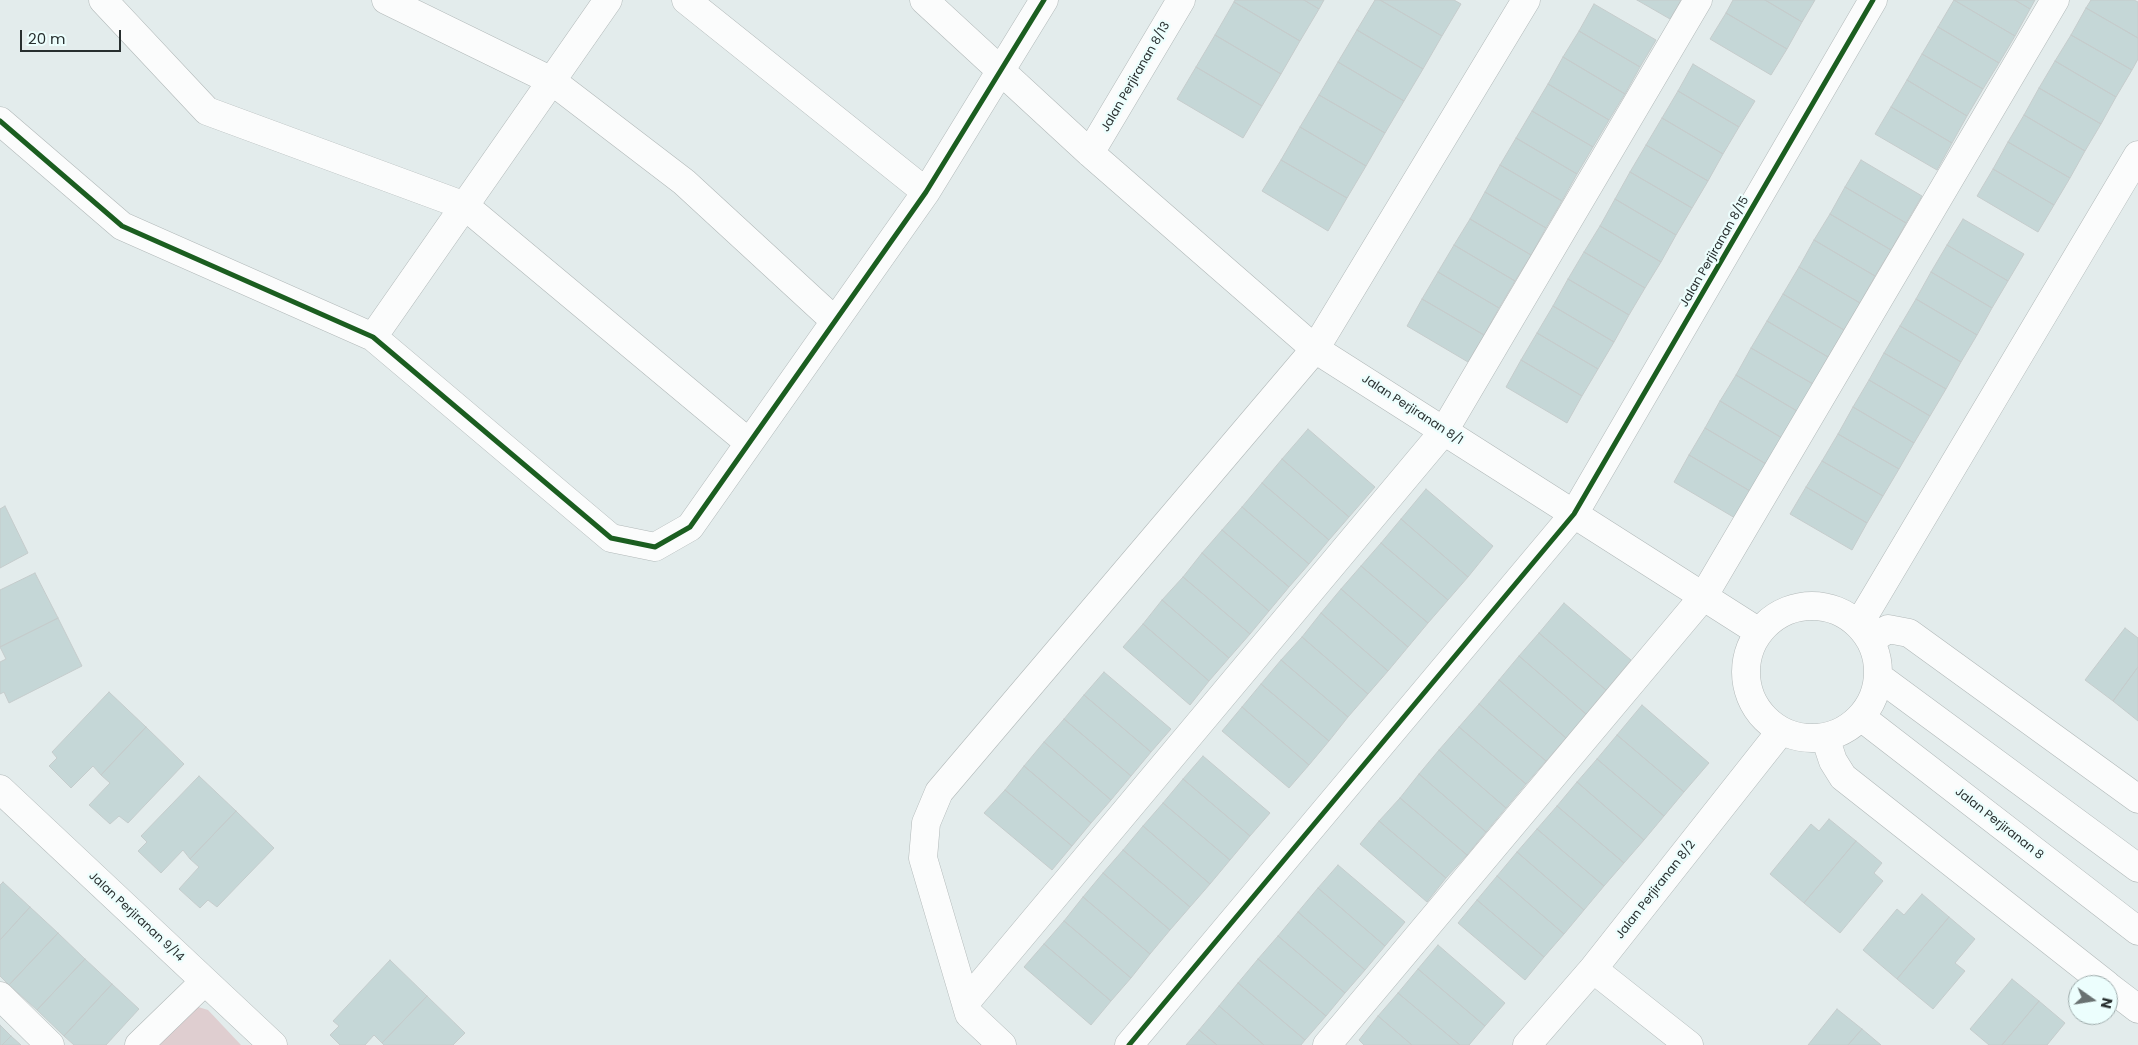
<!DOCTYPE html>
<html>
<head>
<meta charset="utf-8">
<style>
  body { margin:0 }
  #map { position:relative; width:2138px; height:1045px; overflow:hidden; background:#e3ecec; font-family:Poppins,sans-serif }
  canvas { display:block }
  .north { position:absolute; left:2068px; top:975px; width:50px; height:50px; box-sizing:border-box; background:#ecfefd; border:1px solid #9eabab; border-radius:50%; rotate:103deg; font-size:14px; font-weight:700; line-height:20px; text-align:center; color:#282f2f }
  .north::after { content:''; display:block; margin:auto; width:18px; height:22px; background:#697171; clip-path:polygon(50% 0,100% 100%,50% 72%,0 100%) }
  .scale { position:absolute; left:20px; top:30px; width:101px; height:22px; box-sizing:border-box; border:2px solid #282f2f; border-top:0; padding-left:6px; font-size:15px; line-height:18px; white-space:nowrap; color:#282f2f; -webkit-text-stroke:4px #ecfefd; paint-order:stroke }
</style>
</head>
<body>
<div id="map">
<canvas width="2138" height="1045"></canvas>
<div class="north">N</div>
<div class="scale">20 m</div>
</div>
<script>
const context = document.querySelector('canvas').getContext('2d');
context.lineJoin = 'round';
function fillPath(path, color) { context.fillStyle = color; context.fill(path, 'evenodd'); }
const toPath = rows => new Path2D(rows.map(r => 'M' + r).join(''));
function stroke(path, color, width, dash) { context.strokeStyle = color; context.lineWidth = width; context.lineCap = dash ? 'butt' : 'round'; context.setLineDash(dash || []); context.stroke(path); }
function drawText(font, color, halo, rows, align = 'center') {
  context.font = font + ' Poppins,sans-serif'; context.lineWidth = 4.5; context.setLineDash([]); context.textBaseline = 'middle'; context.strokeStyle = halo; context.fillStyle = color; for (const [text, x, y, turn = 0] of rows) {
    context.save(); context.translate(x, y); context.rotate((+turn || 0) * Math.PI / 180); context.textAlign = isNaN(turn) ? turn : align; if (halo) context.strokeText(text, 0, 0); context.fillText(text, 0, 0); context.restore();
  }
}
fillPath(toPath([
  [195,1006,208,1010,241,1045,154,1045]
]), '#dfced0');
const building = toPath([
  [1235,0,1304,0,1319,9,1300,41,1234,2,1235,0],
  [1304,0,1324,0,1319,9,1304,0],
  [1375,0,1380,0,1442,36,1423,69,1357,30,1375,0],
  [1380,0,1454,0,1461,4,1442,36,1380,0],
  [1637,0,1681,0,1670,19,1637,0],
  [1733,0,1765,0,1802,22,1787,49,1726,13,1733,0],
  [1765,0,1815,0,1802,22,1765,0],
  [1954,0,2015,36,1999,63,1938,27,1954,0],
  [1954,0,2015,0,2030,9,2015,36,1954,0],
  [2015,0,2035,0,2030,9,2015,0],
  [2091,0,2134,0,2138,2,2138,38,2086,8,2091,0],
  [1234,2,1300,41,1281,74,1215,35,1234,2],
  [1594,4,1656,40,1640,67,1579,31,1594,4],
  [2086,8,2138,38,2138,59,2132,70,2071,35,2086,8],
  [1726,13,1787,49,1771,75,1710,39,1726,13],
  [1938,27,1999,63,1983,89,1922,54,1938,27],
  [1357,30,1423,69,1404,101,1338,62,1357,30],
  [1579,31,1640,67,1625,94,1563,57,1579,31],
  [1215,35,1281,74,1262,106,1196,67,1215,35],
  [2071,35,2132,70,2116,97,2055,61,2071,35],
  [1922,54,1983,89,1967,116,1907,80,1922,54],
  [1563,57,1625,94,1609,120,1548,84,1563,57],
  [2055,61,2116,97,2101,124,2039,88,2055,61],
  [1338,62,1404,101,1385,133,1319,95,1338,62],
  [1693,64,1755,101,1739,127,1678,91,1693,64],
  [1196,67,1262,106,1243,138,1177,99,1196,67],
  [1907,80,1967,116,1952,143,1891,107,1907,80],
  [1548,84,1609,120,1593,147,1532,111,1548,84],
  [2039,88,2101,124,2085,151,2024,115,2039,88],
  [1678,91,1739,127,1723,154,1662,118,1678,91],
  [1319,95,1385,133,1366,166,1300,127,1319,95],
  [1891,107,1952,143,1937,170,1875,134,1891,107],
  [1532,111,1593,147,1577,174,1516,138,1532,111],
  [2024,115,2085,151,2070,178,2008,142,2024,115],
  [1662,118,1723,154,1708,181,1646,145,1662,118],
  [1300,127,1366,166,1347,198,1281,160,1300,127],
  [1516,138,1577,174,1562,201,1500,165,1516,138],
  [2008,142,2070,178,2054,205,1993,169,2008,142],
  [1646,145,1708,181,1692,208,1630,172,1646,145],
  [1281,160,1347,198,1328,231,1262,191,1281,160],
  [1861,160,1922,196,1906,223,1845,187,1861,160],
  [1500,165,1562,201,1546,228,1485,192,1500,165],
  [1993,169,2054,205,2038,232,1977,196,1993,169],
  [1630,172,1692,208,1676,235,1615,199,1630,172],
  [1845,187,1906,223,1891,250,1830,214,1845,187],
  [1485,192,1546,228,1531,255,1470,219,1485,192],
  [1615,199,1676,235,1661,262,1600,226,1615,199],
  [1830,214,1891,250,1875,276,1814,240,1830,214],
  [1470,219,1531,255,1515,281,1454,245,1470,219],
  [1963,219,2024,254,2008,281,1947,245,1963,219],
  [1600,226,1661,262,1645,288,1584,252,1600,226],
  [1814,240,1875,276,1860,303,1799,267,1814,240],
  [1454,245,1515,281,1499,308,1438,272,1454,245],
  [1947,245,2008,281,1992,308,1931,272,1947,245],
  [1584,252,1645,288,1629,315,1568,279,1584,252],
  [1799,267,1860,303,1844,330,1783,294,1799,267],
  [1438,272,1499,308,1484,335,1422,299,1438,272],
  [1931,272,1992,308,1977,335,1916,299,1931,272],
  [1568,279,1629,315,1614,342,1553,306,1568,279],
  [1783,294,1844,330,1828,357,1767,321,1783,294],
  [1422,299,1484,335,1468,362,1407,326,1422,299],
  [1916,299,1977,335,1961,362,1900,326,1916,299],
  [1553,306,1614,342,1598,369,1537,333,1553,306],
  [1767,321,1828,357,1813,384,1751,348,1767,321],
  [1900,326,1961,362,1946,389,1884,353,1900,326],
  [1537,333,1598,369,1582,396,1521,360,1537,333],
  [1751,348,1813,384,1797,411,1736,375,1751,348],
  [1884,353,1946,389,1930,416,1869,380,1884,353],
  [1521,360,1582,396,1567,423,1506,387,1521,360],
  [1736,375,1797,411,1782,438,1720,401,1736,375],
  [1869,380,1930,416,1914,443,1853,407,1869,380],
  [1720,401,1782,438,1766,464,1705,428,1720,401],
  [1853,407,1914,443,1899,469,1838,434,1853,407],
  [1705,428,1766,464,1750,491,1689,455,1705,428],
  [1308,429,1375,487,1349,517,1282,459,1308,429],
  [1838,434,1899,469,1883,496,1822,461,1838,434],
  [1689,455,1750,491,1735,518,1674,482,1689,455],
  [1282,459,1349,517,1329,540,1262,483,1282,459],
  [1822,461,1883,496,1867,523,1806,487,1822,461],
  [1262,483,1329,540,1309,564,1242,507,1262,483],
  [1806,487,1867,523,1852,550,1790,514,1806,487],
  [1426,489,1493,546,1468,577,1401,519,1426,489],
  [5,506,28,553,0,568,0,509,5,506],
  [1242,507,1309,564,1289,587,1222,530,1242,507],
  [1401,519,1468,577,1448,600,1381,543,1401,519],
  [1222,530,1289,587,1269,611,1202,553,1222,530],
  [1381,543,1448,600,1428,623,1361,566,1381,543],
  [1202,553,1269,611,1250,634,1183,577,1202,553],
  [1361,566,1428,623,1408,647,1341,589,1361,566],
  [35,573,58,618,0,647,0,590,35,573],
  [1183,577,1250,634,1229,658,1162,600,1183,577],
  [1341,589,1408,647,1388,671,1321,613,1341,589],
  [1162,600,1229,658,1209,681,1143,624,1162,600],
  [1564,603,1631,660,1606,690,1539,633,1564,603],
  [1321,613,1388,671,1368,694,1302,637,1321,613],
  [58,618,82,666,9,703,4,692,0,694,0,662,6,659,0,647,58,618],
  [1143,624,1209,681,1190,705,1123,647,1143,624],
  [2125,628,2138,638,2138,667,2113,701,2085,680,2125,628],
  [1539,633,1606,690,1586,714,1519,656,1539,633],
  [1302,637,1368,694,1348,717,1281,660,1302,637],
  [1519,656,1586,714,1566,738,1499,680,1519,656],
  [1281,660,1348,717,1329,741,1261,684,1281,660],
  [2138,667,2138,721,2113,701,2138,667],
  [1104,672,1171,729,1151,752,1084,695,1104,672],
  [1499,680,1566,738,1546,761,1479,704,1499,680],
  [1261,684,1329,741,1309,765,1242,707,1261,684],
  [109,692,146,727,101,775,93,766,71,788,49,766,57,758,52,752,109,692],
  [1084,695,1151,752,1131,776,1064,719,1084,695],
  [1479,704,1546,761,1526,784,1459,727,1479,704],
  [1642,705,1709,763,1684,792,1617,735,1642,705],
  [1242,707,1309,765,1289,788,1222,731,1242,707],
  [1064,719,1131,776,1111,800,1044,742,1064,719],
  [146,727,184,764,128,823,119,816,110,824,89,805,110,783,101,775,146,727],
  [1459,727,1526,784,1506,808,1439,750,1459,727],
  [1617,735,1684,792,1664,816,1597,759,1617,735],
  [1044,742,1111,800,1091,823,1024,766,1044,742],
  [1439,750,1506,808,1486,832,1419,774,1439,750],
  [1203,756,1270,813,1250,836,1183,779,1203,756],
  [1597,759,1664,816,1644,840,1577,782,1597,759],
  [1024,766,1091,823,1072,846,1005,790,1024,766],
  [1419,774,1486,832,1467,855,1400,798,1419,774],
  [199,776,236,811,190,859,183,850,161,873,138,851,147,842,141,836,199,776],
  [1183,779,1250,836,1230,860,1163,803,1183,779],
  [1577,782,1644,840,1624,863,1557,806,1577,782],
  [1005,790,1072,846,1052,870,984,813,1005,790],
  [1400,798,1467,855,1446,878,1379,821,1400,798],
  [1163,803,1230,860,1210,884,1143,826,1163,803],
  [1557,806,1624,863,1604,886,1537,829,1557,806],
  [236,811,274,848,217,907,208,900,200,908,179,889,199,867,190,859,236,811],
  [1829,819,1856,841,1804,903,1770,874,1811,824,1819,831,1829,819],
  [1379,821,1446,878,1427,902,1360,844,1379,821],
  [1143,826,1210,884,1190,907,1123,850,1143,826],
  [1537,829,1604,886,1584,910,1517,852,1537,829],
  [1856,841,1882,863,1874,873,1883,881,1840,933,1804,903,1856,841],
  [1123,850,1190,907,1170,930,1103,873,1123,850],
  [1517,852,1584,910,1564,934,1497,876,1517,852],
  [1338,865,1405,922,1385,946,1318,888,1338,865],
  [1103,873,1170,930,1150,954,1083,897,1103,873],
  [1497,876,1564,934,1544,957,1477,900,1497,876],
  [3,882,30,907,0,940,0,885,3,882],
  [1318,888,1385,946,1365,970,1298,912,1318,888],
  [1922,894,1949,917,1897,979,1863,950,1897,909,1904,915,1922,894],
  [1083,897,1150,954,1131,978,1064,921,1083,897],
  [1477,900,1544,957,1525,980,1458,923,1477,900],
  [30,907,58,933,9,985,0,976,0,940,30,907],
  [1298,912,1365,970,1345,993,1278,936,1298,912],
  [1949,917,1975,939,1955,963,1965,971,1933,1009,1897,979,1949,917],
  [1064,921,1131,978,1111,1001,1044,944,1064,921],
  [58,933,85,959,37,1010,9,985,58,933],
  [1278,936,1345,993,1326,1016,1258,959,1278,936],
  [1044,944,1111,1001,1091,1025,1024,967,1044,944],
  [1438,945,1505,1003,1485,1026,1418,969,1438,945],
  [85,959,112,984,64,1036,37,1010,85,959],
  [1258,959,1326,1016,1305,1040,1238,983,1258,959],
  [390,960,427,996,382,1043,374,1035,365,1045,340,1045,330,1035,339,1026,333,1021,390,960],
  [1418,969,1485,1026,1469,1045,1460,1045,1398,993,1418,969],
  [2012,979,2039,1001,2002,1045,1989,1045,1970,1029,2012,979],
  [1238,983,1305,1040,1301,1045,1264,1045,1219,1006,1238,983],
  [112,984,139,1009,106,1045,74,1045,64,1036,112,984],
  [1398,993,1460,1045,1412,1045,1378,1016,1398,993],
  [427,996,465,1033,453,1045,384,1045,382,1043,427,996],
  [2039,1001,2065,1023,2047,1045,2002,1045,2039,1001],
  [1219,1006,1264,1045,1217,1045,1199,1030,1219,1006],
  [1837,1009,1862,1029,1848,1045,1808,1045,1837,1009],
  [1378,1016,1412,1045,1364,1045,1359,1040,1378,1016],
  [0,1025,11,1036,2,1045,0,1045,0,1025],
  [1862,1029,1881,1045,1848,1045,1862,1029],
  [1199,1030,1217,1045,1186,1045,1199,1030],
  [11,1036,21,1045,2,1045,11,1036]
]);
fillPath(building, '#c5d7d7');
stroke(building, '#c5cccc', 1);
const minor = toPath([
  [103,0,207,111,465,206,748,442],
  [386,0,552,81,684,182,835,321],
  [686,0,926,192],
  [924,0,1090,153,1315,349,1759,632],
  [0,121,122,226,373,337,611,538,655,547,690,527,926,192,1044,0],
  [1090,153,1181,0],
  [373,337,608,0],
  '1746 672a66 66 0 1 1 132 0a66 66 0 1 1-132 0Z',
  [1859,624,2138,155],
  [1871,640,1888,629,1909,633,2138,799],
  [1879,677,2138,868],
  [1861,717,2138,931],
  [1825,737,1833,761,1843,777,2107,985],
  [0,789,273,1045],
  [1593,969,1689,1045],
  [2108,986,2138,1009],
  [0,996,50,1045],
  [966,1002,1444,431,1698,0],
  [139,1045,204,982],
  [1002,1045,969,1014,923,858,926,823,939,792,1315,349,1526,0],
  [1129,1045,1574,514,1873,0],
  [1327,1045,1703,597,2055,0],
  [1527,1045,1593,969,1781,731]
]);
stroke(minor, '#b1b8b8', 29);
stroke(minor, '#fbfcfc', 28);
stroke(toPath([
  [0,121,122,226,373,337,611,538,655,547,690,527,926,192,1044,0],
  [1129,1045,1574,514,1873,0]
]), '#1b5e20', 5);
drawText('12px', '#282f2f', '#ecfefd', [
  ["Jalan Perjiranan 8/13",1136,77,-60],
  ["Jalan Perjiranan 8/15",1715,252,-60],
  ["Jalan Perjiranan 8/1",1412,410,33],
  ["Jalan Perjiranan 8",1999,824,38],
  ["Jalan Perjiranan 8/2",1656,890,-52],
  ["Jalan Perjiranan 9/14",136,917,43]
]);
</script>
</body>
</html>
